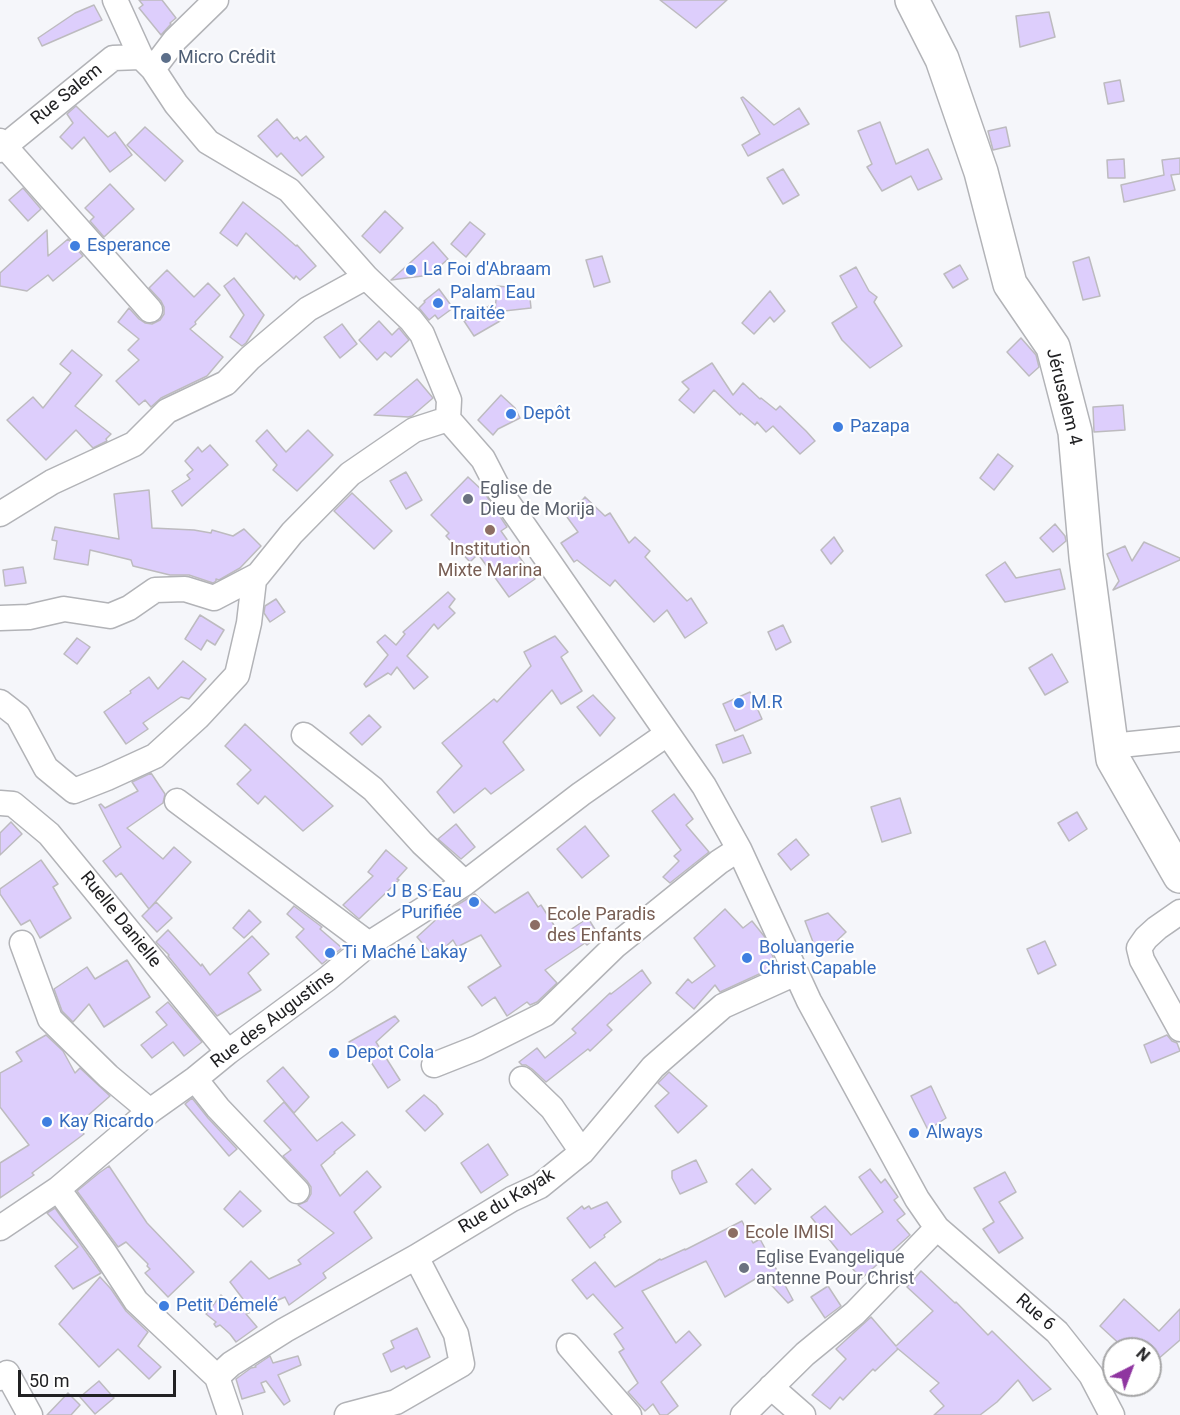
<!DOCTYPE html>
<html>
<head>
<meta charset="utf-8">
<style>
  body { margin:0 }
  #map { position:relative; width:1180px; height:1415px; overflow:hidden; background:#f5f6fa; font-family:Roboto,sans-serif }
  canvas { display:block }
  .north { position:absolute; left:1102px; top:1337px; width:60px; height:60px; box-sizing:border-box; background:#fff; border:2px solid #a6a6a7; border-radius:50%; rotate:42deg; font-size:16px; font-weight:700; line-height:24px; text-align:center; color:#212123 }
  .north::after { content:''; display:block; margin:auto; width:21px; height:27px; background:#8f35a0; clip-path:polygon(50% 0,100% 100%,50% 72%,0 100%) }
  .scale { position:absolute; left:18px; top:1370px; width:158px; height:27px; box-sizing:border-box; border:3px solid #212123; border-top:0; padding-left:8px; font-size:18px; line-height:21px; white-space:nowrap; color:#212123; -webkit-text-stroke:4px #fff; paint-order:stroke }
</style>
</head>
<body>
<div id="map">
<canvas width="1180" height="1415"></canvas>
<div class="north">N</div>
<div class="scale">50 m</div>
</div>
<script>
const context = document.querySelector('canvas').getContext('2d');
context.lineJoin = 'round';
function fillPath(path, color) { context.fillStyle = color; context.fill(path, 'evenodd'); }
const toPath = rows => new Path2D(rows.map(r => 'M' + r).join(''));
function stroke(path, color, width, dash) { context.strokeStyle = color; context.lineWidth = width; context.lineCap = dash ? 'butt' : 'round'; context.setLineDash(dash || []); context.stroke(path); }
function drawText(font, color, halo, rows, align = 'center') {
  context.font = font + ' Roboto,sans-serif'; context.lineWidth = 4.5; context.setLineDash([]); context.textBaseline = 'middle'; context.strokeStyle = halo; context.fillStyle = color; for (const [text, x, y, turn = 0] of rows) {
    context.save(); context.translate(x, y); context.rotate((+turn || 0) * Math.PI / 180); context.textAlign = isNaN(turn) ? turn : align; if (halo) context.strokeText(text, 0, 0); context.fillText(text, 0, 0); context.restore();
  }
}
const building = toPath([
  [139,0,162,0,176,18,170,23,171,24,161,35,139,8,143,5,139,0],
  [660,0,727,0,696,28,660,0],
  [94,5,102,20,42,46,38,38,75,13,94,5],
  [1049,12,1055,37,1020,47,1016,16,1049,12],
  [1120,80,1124,101,1108,104,1104,83,1120,80],
  [743,97,774,125,799,108,809,124,748,156,742,145,760,134,741,98,743,97],
  [76,106,108,137,115,132,132,155,110,172,84,137,72,149,60,137,73,123,67,114,76,106],
  [277,119,294,139,297,137,300,141,306,136,324,157,302,176,281,153,277,157,258,136,277,119],
  [880,122,896,164,928,149,942,179,918,190,911,176,882,191,867,167,872,164,858,131,880,122],
  [145,127,183,161,165,181,127,145,145,127],
  [1006,127,1010,146,993,150,988,131,1006,127],
  [1180,158,1180,174,1171,175,1175,190,1124,202,1121,185,1164,175,1162,160,1180,158],
  [1124,159,1125,178,1108,178,1107,160,1124,159],
  [783,169,799,195,783,204,767,178,783,169],
  [110,184,134,209,104,237,90,221,94,217,85,208,110,184],
  [23,188,41,209,28,221,9,200,23,188],
  [243,202,278,230,296,246,297,245,316,266,300,280,296,276,294,279,246,233,237,246,220,233,243,202],
  [385,211,403,228,380,253,362,236,385,211],
  [470,222,485,234,466,257,451,244,470,222],
  [47,230,48,256,68,239,83,256,53,281,48,275,27,291,0,286,0,273,47,230],
  [433,242,448,259,430,275,391,280,433,242],
  [602,256,610,282,594,287,586,260,602,256],
  [1089,257,1100,296,1083,300,1073,262,1089,257],
  [960,265,968,279,953,288,944,274,960,265],
  [856,267,869,291,877,297,874,302,902,346,870,368,842,340,832,323,857,307,840,276,856,267],
  [167,270,194,297,208,283,220,295,195,322,196,324,190,329,223,357,207,376,161,398,151,407,145,400,139,405,116,381,139,360,128,350,139,339,118,322,129,308,139,319,145,323,152,324,160,320,164,314,164,307,161,301,149,288,167,270],
  [234,278,264,315,246,343,242,346,230,337,244,315,224,286,234,278],
  [497,286,529,289,531,308,495,312,497,286],
  [439,289,453,308,438,319,435,315,429,320,419,308,425,302,424,301,439,289],
  [770,291,785,311,774,322,770,317,754,334,742,323,770,291],
  [491,305,500,321,474,336,464,321,491,305],
  [379,321,392,335,399,328,409,340,391,357,385,352,377,360,359,340,379,321],
  [342,324,357,344,340,358,324,337,342,324],
  [1021,338,1036,355,1039,367,1029,376,1007,352,1021,338],
  [72,350,102,375,75,406,111,434,106,439,107,441,93,448,76,430,46,460,7,420,33,397,43,408,71,373,60,364,72,350],
  [712,363,733,395,743,383,760,399,761,398,776,410,780,406,806,431,815,441,800,454,773,426,766,432,757,422,755,425,741,413,740,415,714,390,694,413,679,400,689,389,682,382,712,363],
  [417,379,433,398,412,416,408,417,374,415,417,379],
  [501,395,515,408,520,418,498,429,493,435,478,420,501,395],
  [1123,405,1125,430,1094,432,1093,407,1123,405],
  [267,430,286,452,308,430,333,455,297,491,273,470,277,465,256,441,267,430],
  [210,445,228,465,182,506,172,491,190,479,187,475,193,470,185,461,198,447,202,452,210,445],
  [998,454,1013,466,994,490,980,478,998,454],
  [406,472,422,500,406,509,390,481,406,472],
  [468,477,484,492,507,527,501,531,535,579,509,597,478,554,470,562,446,536,449,533,431,515,468,477],
  [149,490,152,528,194,530,211,533,212,530,233,536,244,529,261,546,240,568,219,580,216,579,216,581,213,583,189,575,170,575,133,566,131,560,90,550,88,565,54,559,57,541,52,540,55,527,119,539,114,494,149,490],
  [352,493,392,531,374,549,334,511,352,493],
  [585,497,605,516,610,513,629,543,635,537,650,551,645,557,687,601,691,598,707,623,685,638,667,610,654,622,615,580,610,586,577,560,574,562,561,543,578,532,567,517,585,497],
  [1055,524,1065,536,1066,541,1053,552,1040,538,1055,524],
  [834,537,843,551,831,564,821,550,834,537],
  [1144,542,1180,558,1180,560,1113,590,1119,581,1107,554,1125,546,1132,561,1144,542],
  [1005,562,1016,578,1060,569,1065,589,1005,602,986,575,1005,562],
  [23,567,26,583,5,586,3,570,23,567],
  [448,592,455,599,449,607,455,613,438,629,434,624,407,656,428,677,414,689,397,667,391,675,388,673,366,687,364,684,388,655,377,642,385,635,396,645,405,634,403,632,448,592],
  [276,599,285,612,270,622,264,613,265,606,276,599],
  [200,615,224,630,215,645,207,640,201,650,185,639,200,615],
  [783,625,791,642,776,650,768,632,783,625],
  [555,636,568,652,561,657,582,691,561,704,552,690,503,742,524,770,491,794,485,788,454,813,437,792,462,766,442,743,494,699,497,702,531,666,524,652,555,636],
  [77,638,90,647,77,664,64,654,77,638],
  [1052,654,1068,682,1045,695,1029,668,1052,654],
  [183,661,206,679,189,699,181,697,143,723,148,729,126,744,104,712,131,693,130,691,149,677,158,689,183,661],
  [750,692,762,719,735,731,723,704,750,692],
  [593,695,615,718,600,736,577,707,593,695],
  [369,715,381,727,362,745,350,733,369,715],
  [245,724,333,806,303,831,265,796,258,804,237,784,251,770,225,746,245,724],
  [743,735,751,753,723,763,716,745,743,735],
  [151,773,165,794,163,803,127,828,163,859,174,847,191,862,149,909,121,873,116,877,103,861,121,847,99,805,101,804,105,808,138,791,132,782,151,773],
  [674,794,693,819,686,825,709,852,670,883,663,877,679,861,674,856,681,850,652,811,674,794],
  [900,798,911,833,882,842,871,807,900,798],
  [1077,812,1087,829,1069,841,1058,823,1077,812],
  [11,822,22,834,0,855,0,833,11,822],
  [456,824,475,847,461,859,438,839,456,824],
  [585,826,609,856,582,878,557,849,585,826],
  [796,839,809,855,791,870,778,854,796,839],
  [386,850,407,868,397,879,399,880,359,919,343,905,373,876,368,872,386,850],
  [41,860,58,884,53,887,71,918,40,938,30,920,21,925,0,894,0,889,41,860],
  [528,892,538,907,541,905,561,936,588,918,599,936,587,945,585,943,545,970,557,983,537,1002,530,1005,527,1002,507,1016,495,997,482,1006,468,987,501,966,481,935,457,947,453,940,434,957,417,937,441,915,475,894,495,913,528,892],
  [156,902,172,918,157,932,142,916,156,902],
  [294,906,322,927,320,929,342,948,322,964,296,937,304,929,287,914,294,906],
  [725,909,743,928,752,921,764,936,776,964,768,970,720,992,715,985,694,1009,676,993,688,979,692,983,715,966,694,938,725,909],
  [249,910,261,922,244,938,233,928,249,910],
  [828,913,846,932,820,957,813,942,805,921,828,913],
  [168,930,201,966,202,964,210,975,252,936,269,954,248,973,261,990,217,1016,168,956,169,955,156,942,168,930],
  [1045,941,1056,965,1038,974,1027,949,1045,941],
  [127,960,150,997,104,1027,89,1004,73,1022,62,1011,54,989,87,967,95,979,127,960],
  [642,970,651,983,607,1025,612,1030,590,1051,588,1049,546,1082,532,1069,526,1065,522,1065,519,1062,537,1048,545,1058,576,1033,572,1029,610,993,611,994,642,970],
  [168,1002,202,1042,184,1056,173,1042,152,1058,141,1045,167,1025,156,1012,168,1002],
  [395,1016,399,1021,376,1042,400,1080,388,1088,365,1053,361,1056,349,1042,395,1016],
  [46,1035,63,1051,75,1073,80,1068,110,1096,77,1125,84,1134,32,1173,34,1175,0,1198,0,1163,29,1145,0,1107,0,1073,22,1061,16,1052,46,1035],
  [1167,1035,1172,1041,1177,1043,1180,1051,1151,1063,1144,1045,1167,1035],
  [283,1067,309,1097,294,1113,267,1081,283,1067],
  [669,1072,707,1106,678,1133,655,1106,669,1093,658,1083,669,1072],
  [931,1086,946,1118,928,1130,911,1096,931,1086],
  [424,1095,436,1105,443,1114,425,1131,406,1111,424,1095],
  [192,1098,208,1118,237,1149,229,1156,185,1104,192,1098],
  [284,1102,317,1141,342,1122,355,1135,334,1152,335,1153,321,1165,340,1196,367,1171,381,1187,354,1212,372,1238,323,1273,326,1278,289,1305,285,1297,246,1314,257,1327,236,1342,230,1334,220,1325,216,1327,214,1324,216,1322,206,1314,221,1295,234,1307,243,1299,230,1282,251,1261,269,1279,301,1264,298,1260,334,1233,298,1205,307,1201,311,1194,311,1187,307,1181,283,1156,291,1150,264,1121,284,1102],
  [488,1144,508,1175,481,1193,461,1163,488,1144],
  [696,1160,707,1182,680,1194,672,1178,672,1171,696,1160],
  [109,1166,147,1223,194,1272,168,1297,145,1273,150,1269,147,1266,148,1264,126,1242,118,1247,77,1191,99,1173,109,1166],
  [752,1169,771,1189,755,1204,736,1184,752,1169],
  [870,1169,881,1183,885,1179,898,1197,894,1200,905,1214,897,1220,910,1235,861,1279,811,1217,825,1206,851,1235,883,1212,859,1177,870,1169],
  [1005,1172,1016,1192,999,1202,1023,1238,999,1253,983,1229,994,1222,974,1188,1005,1172],
  [240,1191,261,1211,243,1227,224,1209,240,1191],
  [607,1202,621,1222,604,1235,605,1237,590,1248,567,1218,582,1206,584,1209,589,1206,591,1209,607,1202],
  [55,1208,101,1273,73,1289,55,1266,78,1247,47,1213,55,1208],
  [742,1221,753,1243,760,1239,793,1300,788,1303,762,1275,725,1297,706,1261,642,1291,676,1343,689,1331,701,1345,661,1382,678,1406,667,1415,660,1415,653,1404,645,1411,628,1392,638,1383,619,1352,624,1349,614,1334,623,1328,593,1294,587,1299,572,1280,595,1262,615,1287,660,1259,661,1260,685,1249,685,1250,742,1221],
  [921,1271,955,1303,956,1302,988,1335,992,1331,1051,1389,1033,1401,1018,1380,997,1402,980,1415,934,1415,944,1406,930,1391,939,1383,897,1348,898,1349,875,1371,873,1369,843,1400,840,1397,830,1409,812,1395,846,1359,836,1349,871,1317,896,1346,933,1311,907,1287,921,1271],
  [100,1277,111,1289,126,1311,148,1332,138,1346,161,1367,149,1379,118,1349,99,1367,59,1324,100,1277],
  [828,1286,841,1306,825,1318,811,1297,828,1286],
  [1124,1299,1159,1331,1180,1309,1180,1340,1150,1366,1150,1349,1125,1349,1100,1326,1124,1299],
  [417,1328,430,1357,406,1369,404,1366,391,1372,383,1354,394,1348,391,1341,417,1328],
  [270,1356,273,1363,298,1356,301,1365,278,1375,290,1401,284,1405,266,1381,261,1383,265,1392,242,1399,236,1379,251,1368,256,1367,255,1366,270,1356],
  [99,1381,114,1398,95,1414,80,1397,99,1381],
  [68,1393,80,1405,71,1415,47,1415,68,1393]
]);
fillPath(building, '#ddcefc');
stroke(building, '#bdbbbf', 1.5);
const street = toPath([
  [115,0,141,57,153,69,176,104,208,142,289,190,366,277,411,320,422,334,449,400,448,419,483,459,499,490,704,786,739,849,809,1001,917,1199,937,1228,1057,1332,1091,1375,1112,1415],
  [153,69,175,40,216,0],
  [0,141,150,310],
  [0,150,113,58,141,57],
  [0,514,52,482,134,444,167,411,226,383,250,358,308,309,366,277],
  [0,618,29,617,64,609,110,616,129,608,155,590,185,589,214,598,258,575],
  [0,702,18,716,46,768,74,791,107,778,155,756,198,717,237,675,249,623,254,580,292,533,350,474,414,430,448,419],
  [304,735,373,789,422,843,465,883],
  [1111,746,1180,739],
  [177,801,369,944],
  [0,803,13,804,49,834,228,1052],
  [1180,912,1157,928,1146,938,1139,948,1142,960,1180,1029],
  [22,943,50,1019,108,1076,150,1111],
  [434,1065,477,1048,545,1014,615,946,719,862,739,849],
  [195,1079,218,1108,297,1191],
  [522,1079,552,1108,582,1152],
  [58,1189,104,1252,136,1301,217,1377,230,1415],
  [0,1228,58,1189,150,1111,195,1079,228,1052,327,979,369,944,465,883,581,794,667,734],
  [569,1346,629,1415],
  [217,1377,231,1364,285,1330,416,1257,512,1199,540,1186,582,1152,653,1067,723,1006,796,973],
  [0,1378,7,1373,30,1415],
  [771,1387,803,1415],
  [347,1415,396,1402,462,1364,456,1334,416,1257],
  [743,1415,805,1354,855,1313,937,1228]
]);
const secondary = toPath([
  [912,0,942,59,981,172,1010,284,1053,347,1075,432,1086,557,1113,759,1180,876]
]);
stroke(street, '#b2b3b7', 27);
stroke(secondary, '#b2b3b7', 36);
stroke(street, '#fff', 24);
stroke(secondary, '#fff', 33);
for (const [x, y, r, color] of [
  [166,58,6,"#5c6f8a"],
  [75,246,6,"#3f7fe0"],
  [411,270,6,"#3f7fe0"],
  [438,303,6,"#3f7fe0"],
  [511,414,6,"#3f7fe0"],
  [838,427,6,"#3f7fe0"],
  [468,499,6,"#6b7280"],
  [490,530,6,"#8d6e63"],
  [739,703,6,"#3f7fe0"],
  [474,902,6,"#3f7fe0"],
  [535,925,6,"#8d6e63"],
  [330,953,6,"#3f7fe0"],
  [747,958,6,"#3f7fe0"],
  [334,1053,6,"#3f7fe0"],
  [47,1122,6,"#3f7fe0"],
  [914,1133,6,"#3f7fe0"],
  [733,1233,6,"#8d6e63"],
  [744,1268,6,"#6b7280"],
  [164,1306,6,"#3f7fe0"]
]) { const dot = new Path2D(); dot.arc(x, y, r, 0, 2 * Math.PI); context.fillStyle = color; context.fill(dot); stroke(dot, '#fff', 2); }
drawText('18px', '#4e5e75', '#fff', [
  ["Micro Crédit",178,58]
], 'left');
drawText('18px', '#212123', '#fff', [
  ["Rue Salem",67,95,-39],
  ["Jérusalem 4",1063,397,76],
  ["Ruelle Danielle",120,920,51],
  ["Rue des Augustins",273,1020,-37],
  ["Rue du Kayak",507,1202,-31],
  ["Rue 6",1035,1313,41]
]);
drawText('18px', '#366cbe', '#fff', [
  ["Esperance",87,246],
  ["La Foi d'Abraam",423,270],
  ["Palam Eau",450,293],
  ["Traitée",450,314],
  ["Depôt",523,414],
  ["Pazapa",850,427],
  ["M.R",751,703],
  ["J B S Eau",462,892,"right"],
  ["Purifiée",462,913,"right"],
  ["Boluangerie",759,948],
  ["Christ Capable",759,969],
  ["Ti Maché Lakay",342,953],
  ["Depot Cola",346,1053],
  ["Kay Ricardo",59,1122],
  ["Always",926,1133],
  ["Petit Démelé",176,1306]
], 'left');
drawText('18px', '#5b616d', '#fff', [
  ["Eglise de",480,489],
  ["Dieu de Morija",480,510],
  ["Eglise Evangelique",756,1258],
  ["antenne Pour Christ",756,1279]
], 'left');
drawText('18px', '#785e54', '#fff', [
  ["Institution",490,550,"center"],
  ["Mixte Marina",490,571,"center"],
  ["Ecole Paradis",547,915],
  ["des Enfants",547,936],
  ["Ecole IMISI",745,1233]
], 'left');
</script>
</body>
</html>
